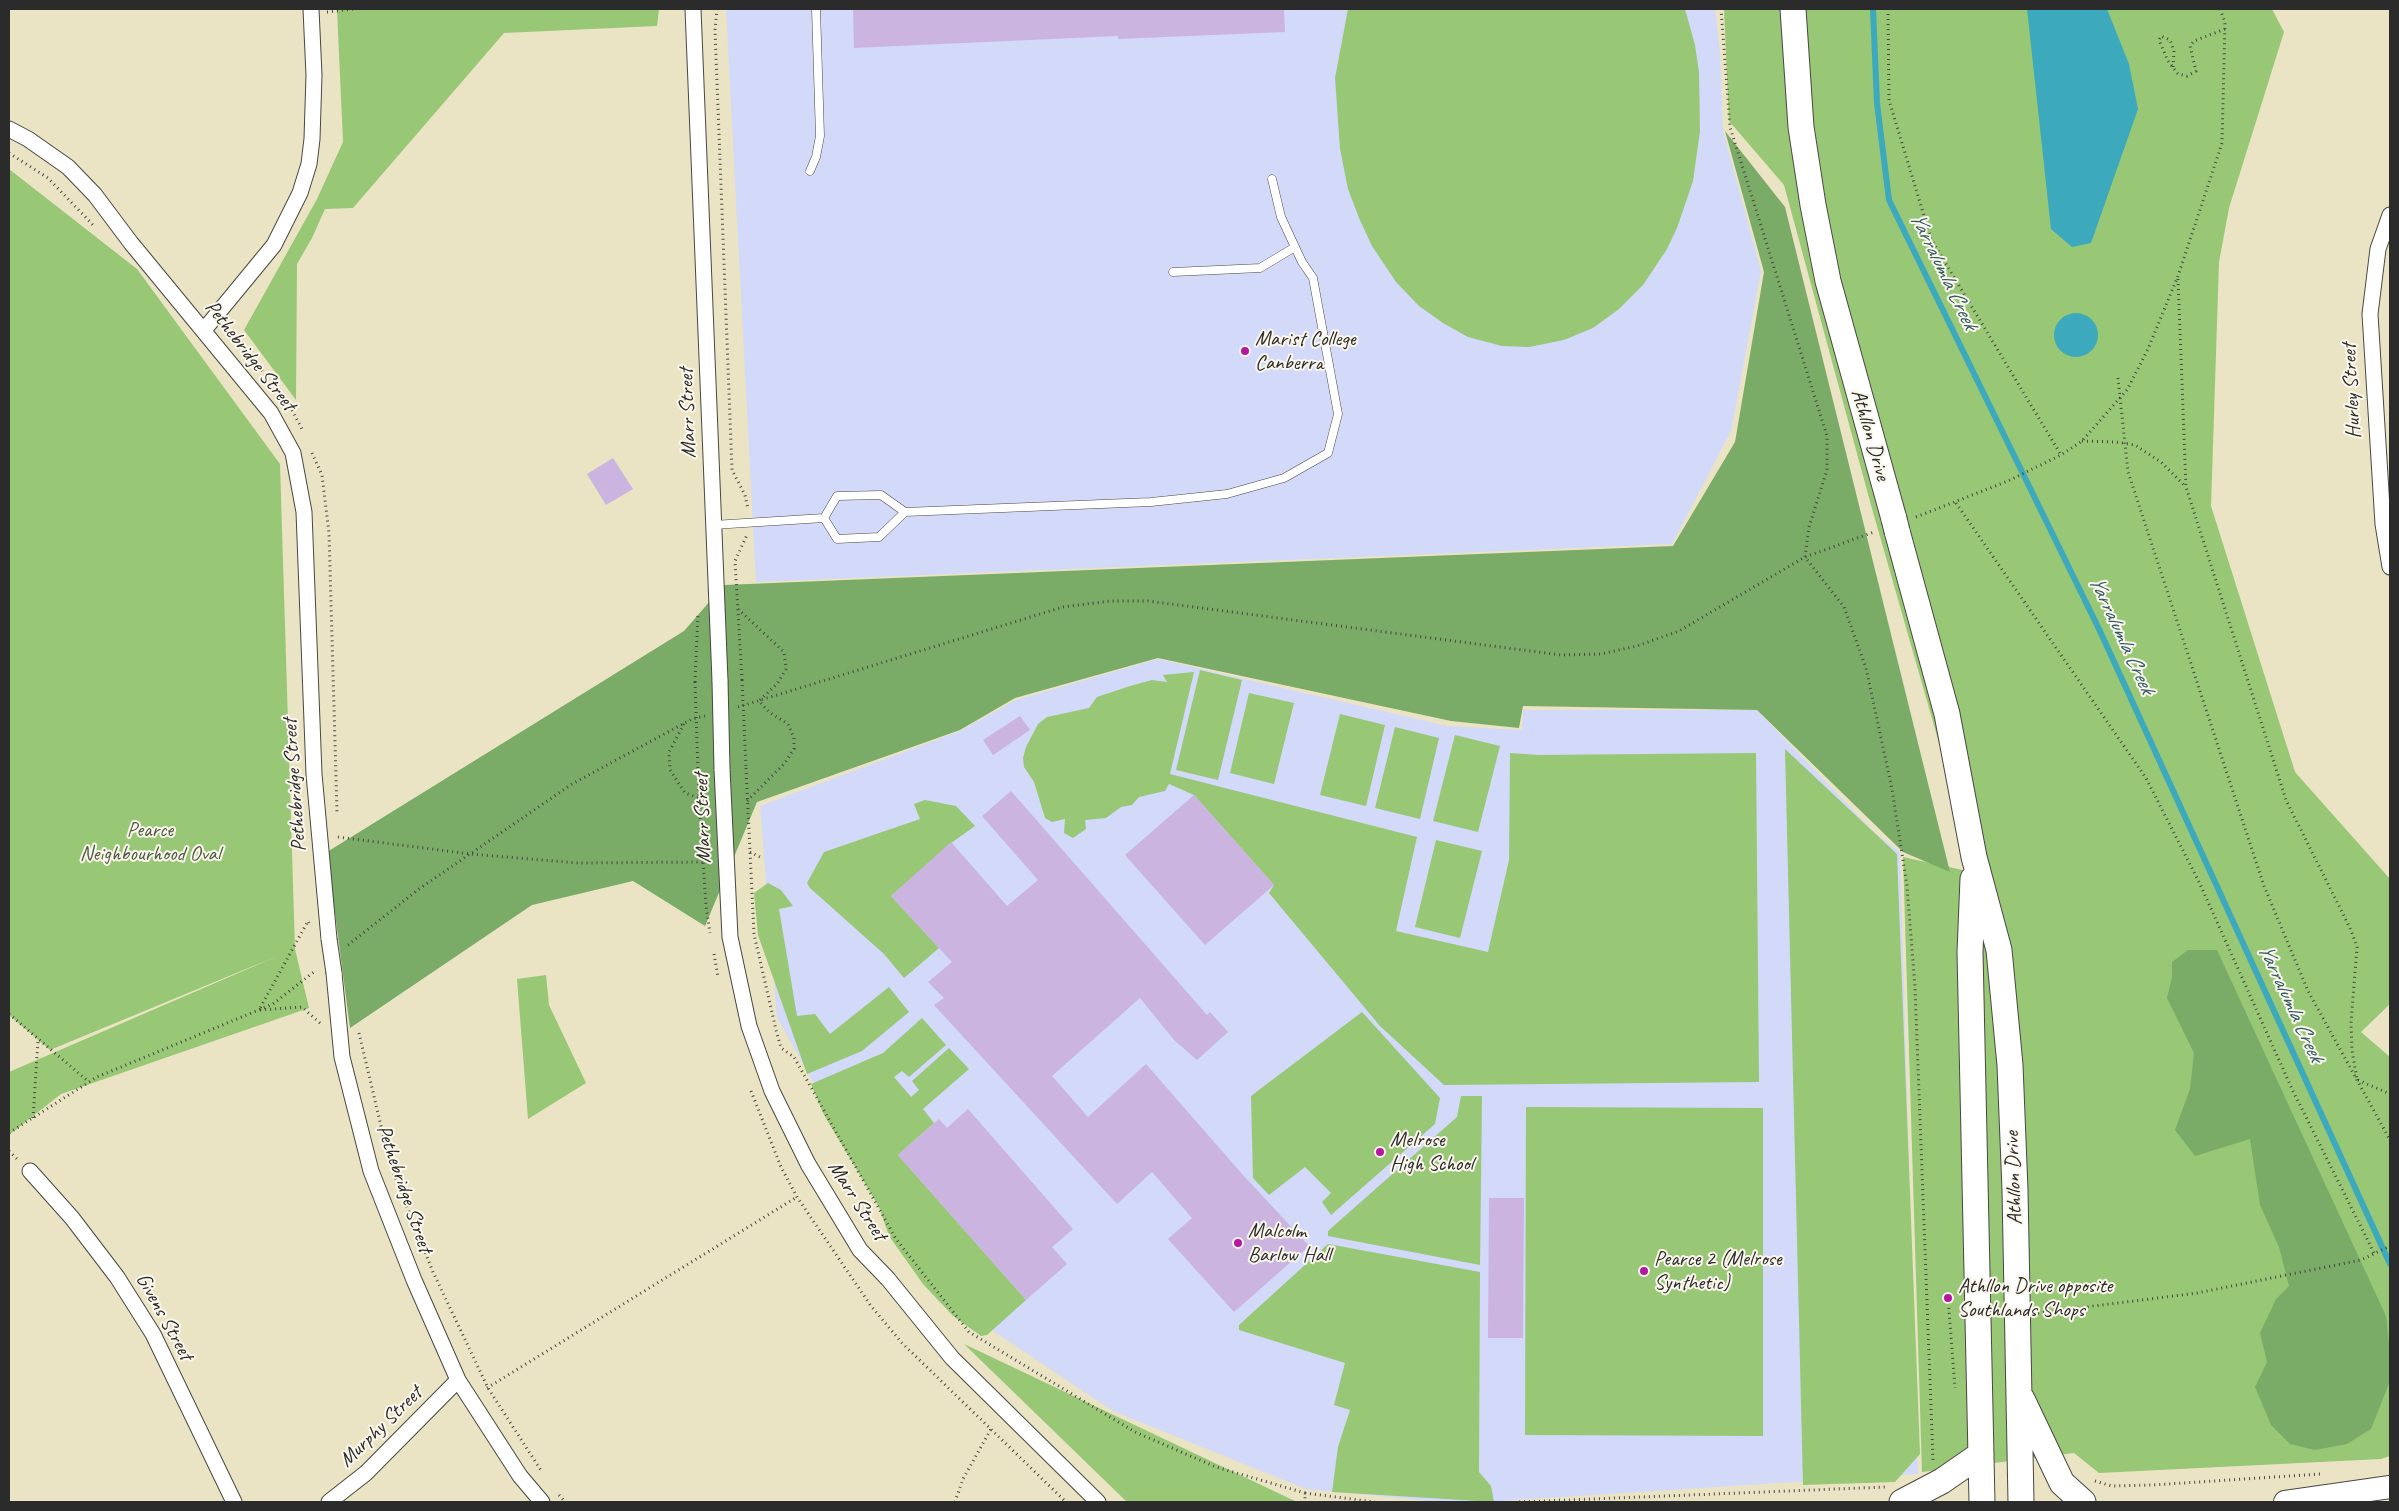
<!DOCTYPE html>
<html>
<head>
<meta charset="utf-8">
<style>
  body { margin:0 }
  #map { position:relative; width:2399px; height:1511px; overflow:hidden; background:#eae4c4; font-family:Caveat,sans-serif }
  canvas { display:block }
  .frame { position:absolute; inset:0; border:10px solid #2b2b2b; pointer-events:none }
</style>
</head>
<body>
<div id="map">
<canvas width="2399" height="1511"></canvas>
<div class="frame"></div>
</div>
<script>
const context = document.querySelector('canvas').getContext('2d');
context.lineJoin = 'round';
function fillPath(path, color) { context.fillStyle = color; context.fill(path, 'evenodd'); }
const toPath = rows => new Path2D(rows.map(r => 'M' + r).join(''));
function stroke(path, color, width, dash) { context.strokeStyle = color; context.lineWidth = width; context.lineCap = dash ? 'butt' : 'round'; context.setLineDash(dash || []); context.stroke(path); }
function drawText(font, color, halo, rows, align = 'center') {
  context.font = font + ' Caveat,sans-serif'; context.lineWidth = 4; context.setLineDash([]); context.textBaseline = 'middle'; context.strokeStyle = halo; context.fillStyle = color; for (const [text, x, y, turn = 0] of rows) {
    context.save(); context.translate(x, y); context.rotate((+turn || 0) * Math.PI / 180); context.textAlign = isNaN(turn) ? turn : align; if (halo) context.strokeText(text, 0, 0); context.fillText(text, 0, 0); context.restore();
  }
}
fillPath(toPath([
  [726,9,1715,9,1720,52,1723,131,1761,271,1731,431,1672,544,756,582],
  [1158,659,1447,726,1522,730,1523,710,1757,710,1875,833,1900,852,1918,1474,1483,1502,1439,1502,1306,1489,1113,1411,926,1286,777,1017,760,806,960,731,1016,700]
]), '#d2d9f9');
fillPath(toPath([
  [337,9,659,9,657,26,504,33,353,208,325,209,312,238,297,264,296,400,244,330,317,199,343,142],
  [1348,9,1685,9,1695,45,1699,72,1700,131,1693,181,1677,228,1667,249,1643,285,1619,309,1593,328,1564,340,1529,347,1502,346,1468,337,1443,323,1419,306,1396,282,1372,246,1359,218,1348,189,1340,149,1335,78],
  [1724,9,2272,9,2284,32,2229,208,2219,262,2211,506,2295,772,2390,879,2390,1004,2361,1032,2390,1057,2390,1456,2381,1459,2099,1473,2074,1453,1922,1472,1903,857,1967,871,1947,771,1871,505,1784,185,1729,121],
  [9,169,137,269,280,464,295,949,309,1008,61,1094,9,1135,9,1072,280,955,50,1050,9,1015],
  [1200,670,1242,680,1218,780,1176,770],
  [1194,672,1170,774,1417,837,1396,931,1488,952,1509,860,1510,753,1538,755,1756,753,1759,1082,1444,1085,1380,1026,1269,893,1274,885,1194,795,1169,784,1165,791,1139,797,1132,805,1121,807,1106,818,1085,820,1086,829,1073,838,1064,833,1065,819,1052,822,1045,818,1034,782,1024,767,1023,758,1026,747,1038,724,1047,717,1089,708,1097,697,1130,686,1152,680,1167,682,1163,675],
  [1249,693,1294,703,1274,784,1230,773],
  [1340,714,1385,725,1366,806,1320,795],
  [1395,727,1439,738,1420,819,1375,808],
  [1455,735,1500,746,1478,832,1433,821],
  [1785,749,1897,854,1920,1454,1895,1482,1803,1485],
  [925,800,956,806,975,826,951,843,891,896,939,948,904,978,884,954,810,888,807,883,824,852,920,819,914,804],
  [1436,840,1482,851,1460,938,1415,927],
  [768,883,781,890,793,906,779,909,797,1016,815,1014,830,1034,889,987,909,1012,862,1051,807,1074,758,935,754,893],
  [546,975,549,1005,586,1083,528,1119,517,979],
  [1362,1012,1440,1098,1435,1124,1331,1215,1322,1202,1331,1193,1305,1167,1269,1195,1253,1178,1251,1096],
  [922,1018,946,1045,909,1077,902,1071,894,1077,911,1097,919,1090,912,1081,949,1048,969,1069,923,1109,934,1123,898,1155,1026,1300,987,1335,981,1336,953,1316,923,1284,889,1236,879,1207,824,1115,811,1084,883,1053],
  [1461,1096,1482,1096,1480,1265,1328,1236,1328,1231,1457,1117],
  [1526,1107,1763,1108,1763,1436,1525,1435],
  [1328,1244,1480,1272,1479,1472,1491,1486,1494,1502,1332,1492,1338,1447,1350,1410,1334,1405,1345,1363,1239,1330,1239,1325],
  [964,1344,1297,1502,1127,1502]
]), '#98c776');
fillPath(toPath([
  [1725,131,1785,207,1950,872,1903,852,1757,710,1523,706,1519,728,1451,721,1158,658,1015,698,960,730,757,802,705,926,633,881,532,905,350,1028,327,852,684,631,724,585,1673,546,1735,442,1764,272],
  [2188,950,2217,950,2386,1316,2390,1351,2390,1381,2371,1429,2347,1444,2315,1450,2290,1444,2271,1425,2255,1387,2267,1362,2260,1333,2276,1299,2289,1286,2279,1247,2260,1205,2250,1139,2195,1156,2175,1130,2190,1089,2194,1053,2167,998,2172,977,2172,962]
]), '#7aac67');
fillPath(toPath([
  [2027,9,2107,9,2129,64,2138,109,2091,243,2072,247,2051,229],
  '2054 335a22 22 0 1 1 44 0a22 22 0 1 1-44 0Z'
]), '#3ca9bc');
stroke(toPath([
  [1873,9,1877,103,1889,200,2099,629,2390,1264]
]), '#3ca9bc', 6);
fillPath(toPath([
  [853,9,1284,9,1285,32,1118,39,1118,36,854,48],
  [613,458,633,489,606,505,587,474],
  [1020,716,1030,730,993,755,983,740],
  [1011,791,1207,1015,1210,1012,1228,1032,1197,1060,1174,1040,1140,998,1052,1076,1088,1117,1146,1064,1242,1174,1309,1246,1234,1312,1168,1239,1192,1218,1152,1172,1117,1204,934,1005,944,998,928,982,952,962,891,896,951,842,1007,906,1038,880,982,816],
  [1194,795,1274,885,1205,945,1125,855],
  [968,1109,1073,1229,1052,1247,1067,1264,1026,1300,898,1155,939,1119,947,1128],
  [1489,1198,1524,1198,1523,1338,1488,1338]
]), '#cbb4df');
const service = toPath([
  [810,171,816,157,820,136,816,9],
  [1173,272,1260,268,1295,247],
  [824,518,837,539,879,537,905,512],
  [713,525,824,518,837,496,881,495,905,512,1151,502,1227,494,1284,478,1328,453,1338,414,1313,278,1302,262,1281,217,1272,179]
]);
const minor = toPath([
  [693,9,720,681],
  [9,129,28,139,68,167,95,195,131,243,271,413,293,453,304,512,314,774,329,939],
  [2390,215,2378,249,2370,314,2383,524,2390,567],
  [204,330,274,245,300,193,309,164,312,139,314,75,311,9],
  [722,769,730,937,749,1026,772,1091,808,1164,860,1250,888,1279,952,1358,1098,1502],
  [334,973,342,1057,371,1171,414,1280,458,1380,520,1476,542,1502],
  [30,1171,72,1218,117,1277,153,1334,234,1502],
  [329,1502,366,1473,458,1380]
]);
const secondary = toPath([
  [2285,1502,2390,1487]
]);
const primary = toPath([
  [1793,9,1801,127,1813,205,1828,281,1894,519],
  [1897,531,1947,714,1974,857,1999,950,2010,1065,2015,1190,2021,1502],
  [1973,879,1970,952,1982,1502],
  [2022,1399,2062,1483,2083,1502],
  [1902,1502,1942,1481,1981,1454]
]);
stroke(service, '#484742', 9);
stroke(minor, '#484742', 17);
stroke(secondary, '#484742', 24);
stroke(primary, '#484742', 27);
stroke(toPath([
  [717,9,715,30,732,470,745,495,748,509],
  [1721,9,1730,127,1827,436,1827,470,1809,527,1805,557,1844,607,1866,668,1892,789,1907,886,1915,987,1933,1460],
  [1888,9,1889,100,1931,239,2061,455],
  [327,12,354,9],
  [2173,67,2174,51,2170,40,2161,36,2159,40,2168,61,2178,74,2187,76,2196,71,2190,46,2194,41,2225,29],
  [9,153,48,178,93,225],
  [2178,279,2186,487,2286,800,2351,930,2357,947,2351,1023,2352,1050,2357,1080],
  [229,326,267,377],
  [2118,378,2128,472,2264,886,2308,991,2390,1140],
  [292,410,303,431],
  [2082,441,2116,442,2135,445,2161,462,2186,487],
  [312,453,322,475,329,533,337,812],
  [1956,503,2146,778,2200,884,2292,1089,2374,1253],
  [1916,517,2008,481,2061,455,2082,441,2127,390,2148,349,2178,276,2222,143,2225,22,2220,9],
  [738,609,784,652,786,669,777,684,759,701,769,712,788,724,794,738,794,749,784,764,747,801],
  [742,680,735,561,747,535],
  [695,682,698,614],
  [738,707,1063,607,1110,601,1148,601,1561,655,1601,654,1637,646,1679,631,1805,557,1874,532],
  [684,724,669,752,670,770,685,793,699,798,698,771],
  [746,768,754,934,776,1030,781,1048,794,1057,896,1239,969,1332,1135,1432,1216,1467,1305,1493,1305,1502],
  [699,798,706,906,710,933],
  [338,837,470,854,578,863,703,862],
  [750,852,762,858],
  [309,923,308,921,259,1010,302,1007,321,1024],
  [348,945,419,889,572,784,692,719,705,716],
  [714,954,718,977],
  [9,1014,89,1082],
  [359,1033,390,1164,433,1272,488,1388,542,1472],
  [2358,1080,2390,1094],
  [751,1091,781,1167,797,1197,871,1306,902,1343,1066,1502],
  [33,1118,38,1041],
  [9,1133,97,1077,273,1004,315,971],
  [9,1151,17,1159],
  [1948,1298,1955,1388],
  [2038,1313,2197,1293,2361,1260,2390,1246],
  [487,1388,797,1197],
  [2095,1481,2112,1486,2153,1485,2320,1474],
  [1305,1493,1375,1502],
  [559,1495,565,1502],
  [955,1502,963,1479,991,1429],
  [1519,1502,1885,1487]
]), '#484742', 3, [1, 4]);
stroke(service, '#fff', 8);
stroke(minor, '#fff', 15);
stroke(secondary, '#fff', 22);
stroke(primary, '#fff', 25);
const minorBridge = toPath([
  [720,681,722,769],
  [329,939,334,973]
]);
const primaryBridge = toPath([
  [1894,519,1897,531]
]);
stroke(minorBridge, '#484742', 17, []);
stroke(primaryBridge, '#484742', 27, []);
stroke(toPath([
  [742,680,746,768],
  [695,682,698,771]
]), '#484742', 3, [1, 4]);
stroke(minorBridge, '#fff', 15);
stroke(primaryBridge, '#fff', 25);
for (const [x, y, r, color] of [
  [1245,351,5,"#b5179e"],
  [1380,1152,5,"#b5179e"],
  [1238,1243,5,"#b5179e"],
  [1644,1271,5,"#b5179e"],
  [1948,1298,5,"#b5179e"]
]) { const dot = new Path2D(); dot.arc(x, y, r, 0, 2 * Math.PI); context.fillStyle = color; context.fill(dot); stroke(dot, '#fbf7ec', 2); }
drawText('21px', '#2b2b2b', '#fbf7ec', [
  ["Marist College",1255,339],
  ["Canberra",1255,363],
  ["Melrose",1390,1140],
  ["High School",1390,1164],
  ["Malcolm",1248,1231],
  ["Barlow Hall",1248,1255],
  ["Pearce 2 (Melrose",1654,1259],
  ["Synthetic)",1654,1283],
  ["Athllon Drive opposite",1958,1286],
  ["Southlands Shops",1958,1310]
], 'left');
drawText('21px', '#2b2b2b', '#fbf7ec', [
  ["Pethebridge Street",250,356,52],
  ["Hurley Street",2352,391,-93],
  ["Marr Street",688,413,-92],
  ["Athllon Drive",1870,435,74],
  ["Pethebridge Street",295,785,-94],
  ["Marr Street",703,818,-92],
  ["Athllon Drive",2014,1178,-92],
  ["Pethebridge Street",404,1189,71],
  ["Marr Street",857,1201,57],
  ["Givens Street",164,1317,61],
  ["Murphy Street",381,1427,-44]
]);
drawText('21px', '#4c5a42', '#fbf7ec', [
  ["Pearce",150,830],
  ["Neighbourhood Oval",150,854]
]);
drawText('italic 22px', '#325d65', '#fbf7ec', [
  ["Yarralumla Creek",1943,271,64],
  ["Yarralumla Creek",2121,635,65],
  ["Yarralumla Creek",2290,1003,65]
]);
</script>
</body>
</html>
